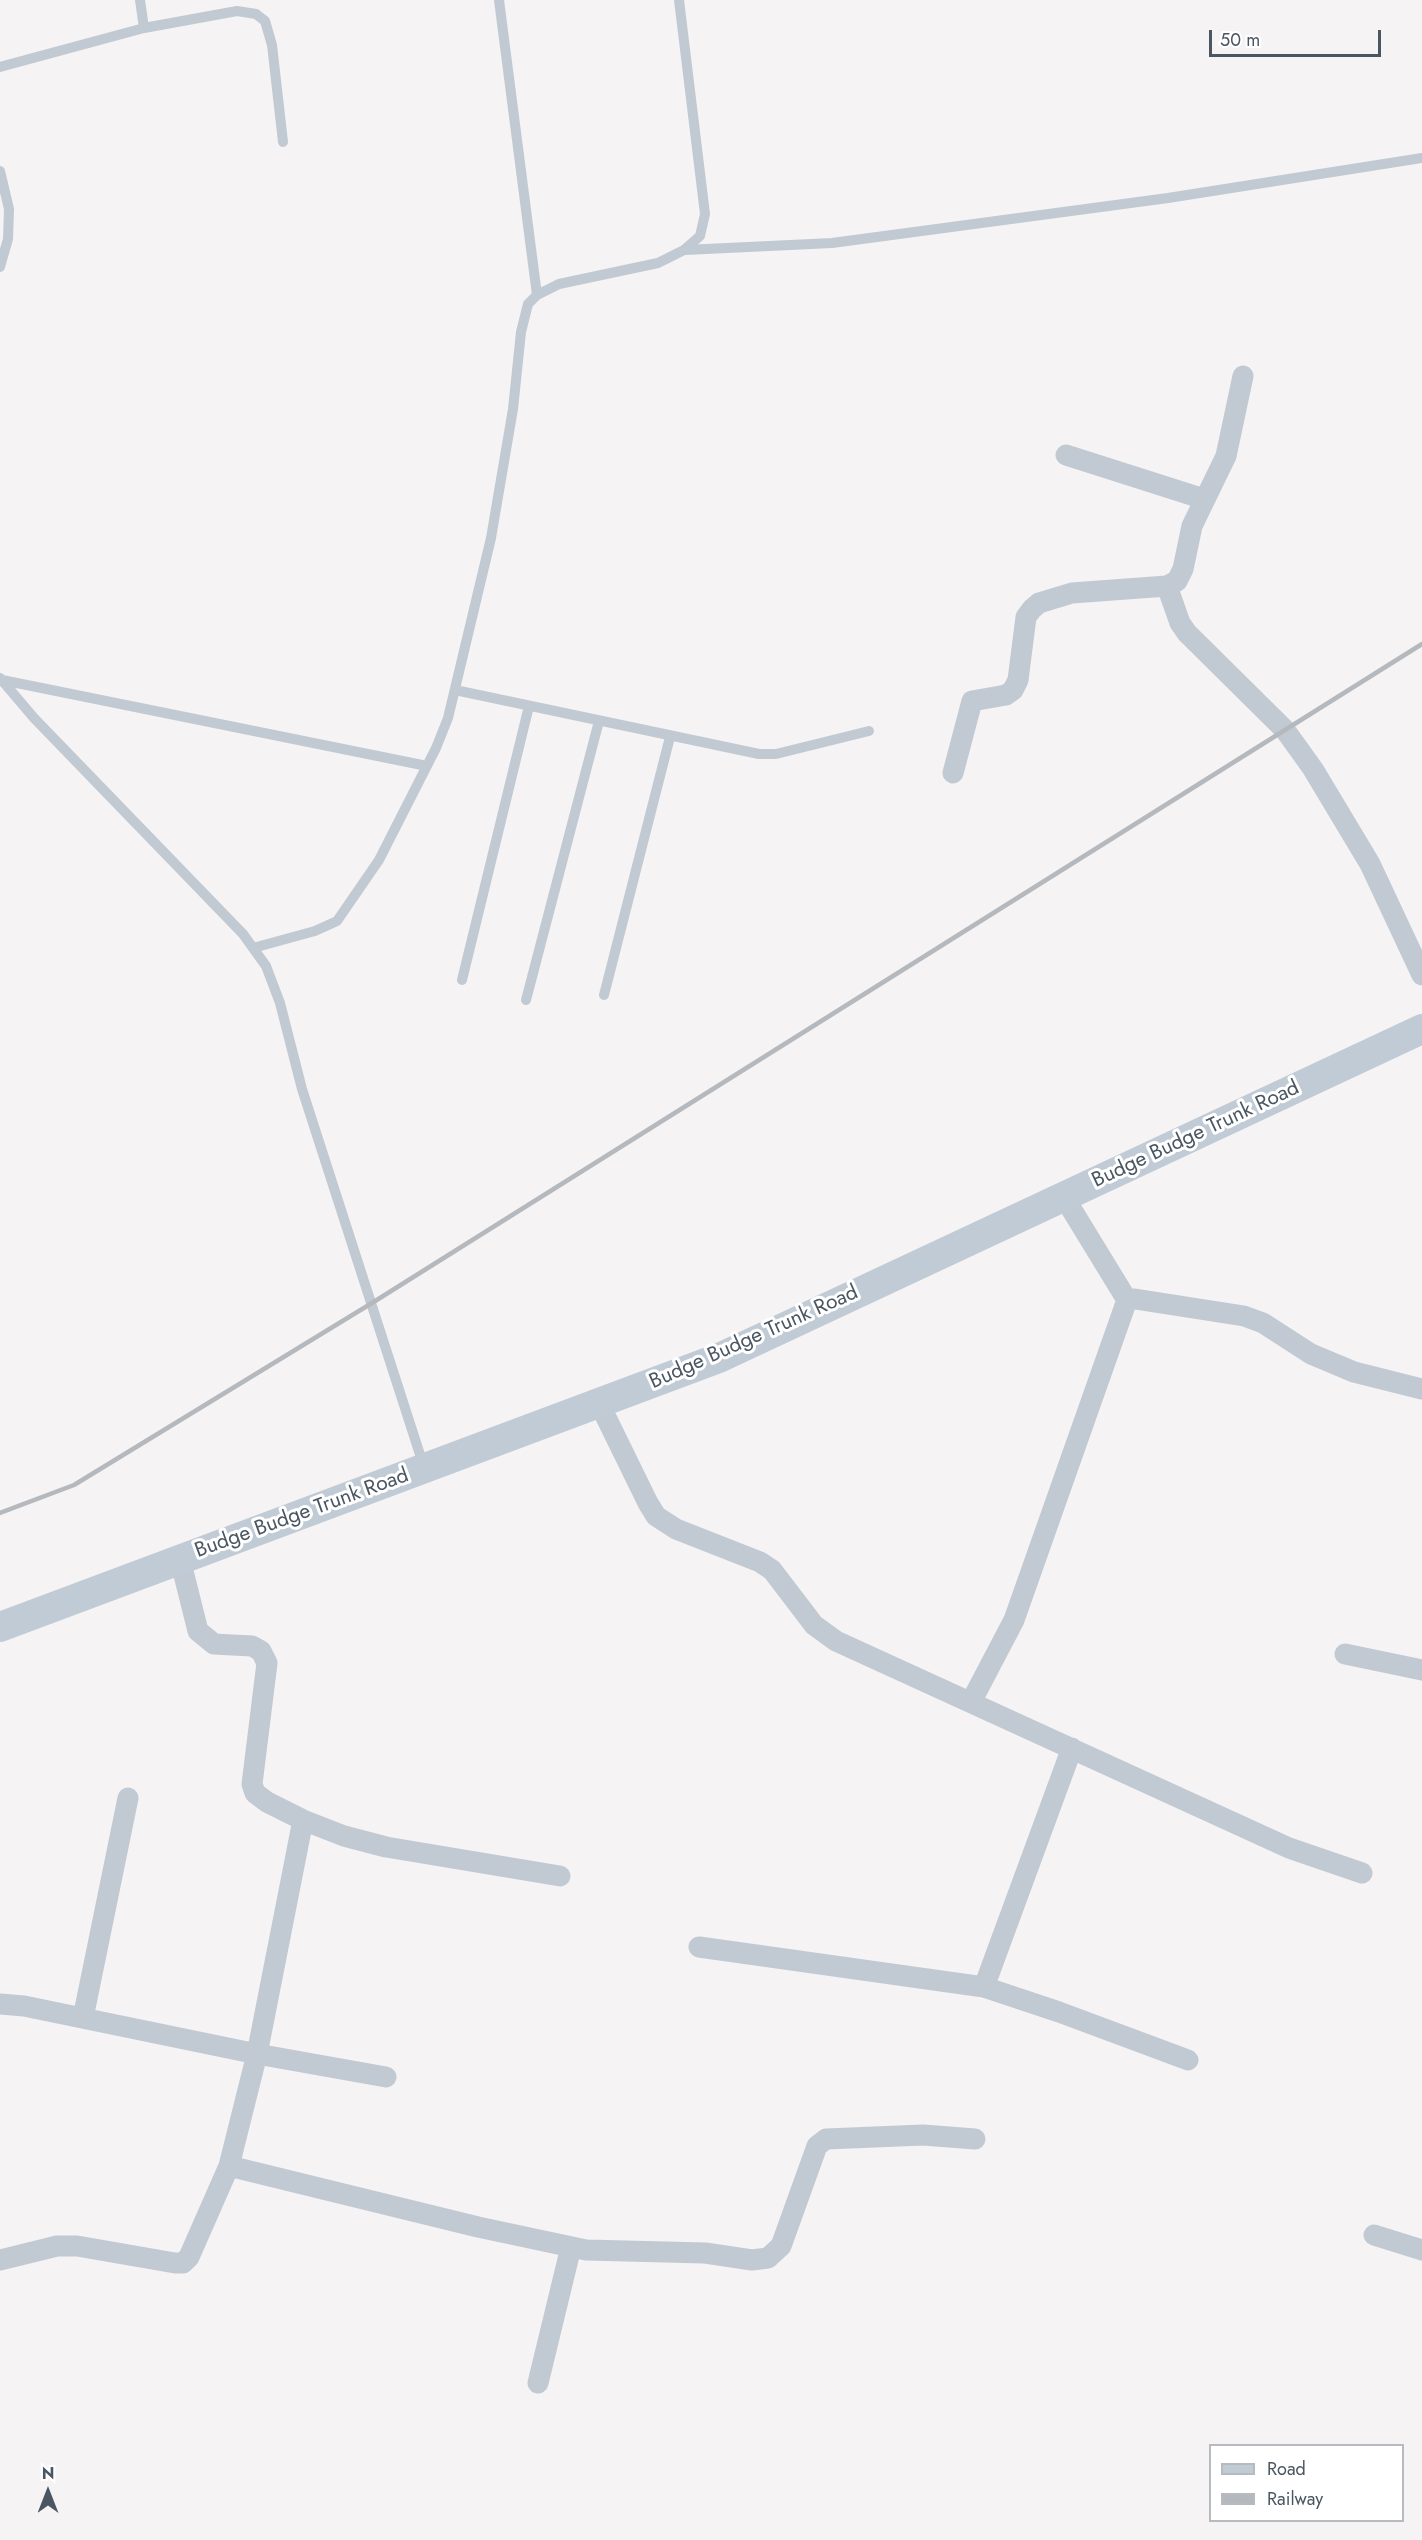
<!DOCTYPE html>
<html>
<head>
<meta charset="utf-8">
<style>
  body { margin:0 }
  #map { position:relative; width:1422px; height:2540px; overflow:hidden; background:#f5f3f3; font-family:Jost,sans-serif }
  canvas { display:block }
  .legend { position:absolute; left:1209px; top:2444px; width:195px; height:78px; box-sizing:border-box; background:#fff; border:2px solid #b7bbc0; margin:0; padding:8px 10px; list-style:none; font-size:18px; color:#4a5661 }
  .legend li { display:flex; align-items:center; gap:12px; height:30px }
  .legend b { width:30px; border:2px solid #b7bbc0 }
  .north { position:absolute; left:18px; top:2462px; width:60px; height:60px; -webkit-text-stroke:4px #fff; paint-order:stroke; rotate:0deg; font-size:16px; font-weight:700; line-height:24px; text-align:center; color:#4a5661 }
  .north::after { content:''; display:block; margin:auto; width:21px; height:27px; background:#4a5661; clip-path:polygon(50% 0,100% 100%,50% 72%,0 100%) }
  .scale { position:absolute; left:1209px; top:30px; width:172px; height:27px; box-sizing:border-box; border:3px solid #4a5661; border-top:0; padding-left:8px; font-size:18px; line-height:21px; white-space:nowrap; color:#4a5661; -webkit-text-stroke:4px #fff; paint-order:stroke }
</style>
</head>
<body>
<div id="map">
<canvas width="1422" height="2540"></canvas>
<ul class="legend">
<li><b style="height:8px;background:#c1cbd6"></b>Road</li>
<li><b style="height:8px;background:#b5b8bd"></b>Railway</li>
</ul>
<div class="north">N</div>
<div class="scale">50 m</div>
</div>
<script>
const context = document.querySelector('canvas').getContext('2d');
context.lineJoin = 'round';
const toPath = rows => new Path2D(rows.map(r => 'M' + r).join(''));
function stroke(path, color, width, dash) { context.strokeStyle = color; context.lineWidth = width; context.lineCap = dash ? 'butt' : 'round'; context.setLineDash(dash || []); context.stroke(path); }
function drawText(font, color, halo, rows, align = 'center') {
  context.font = font + ' Jost,sans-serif'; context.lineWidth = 6; context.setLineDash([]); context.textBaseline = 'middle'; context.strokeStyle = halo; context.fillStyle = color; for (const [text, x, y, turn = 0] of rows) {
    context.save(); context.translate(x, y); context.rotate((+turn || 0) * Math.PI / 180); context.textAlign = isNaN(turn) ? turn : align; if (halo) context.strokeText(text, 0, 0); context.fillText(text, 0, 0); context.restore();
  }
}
stroke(toPath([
  [140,0,144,28],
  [499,0,537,295],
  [0,67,144,28,237,11,256,14,265,21,272,45,283,142],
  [0,171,9,209,8,239,0,267],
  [685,250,832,243,1168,198,1422,158],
  [0,678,34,718,243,934,266,966,280,1003,302,1089,424,1467],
  [2,680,427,766],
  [455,690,759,754,776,754,869,731],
  [253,948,315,931,337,921,379,860,436,748,448,718,491,538,513,409,521,332,528,304,537,295,559,284,658,263,684,250,700,236,705,214,679,0],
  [462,980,529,706],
  [604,995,670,737],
  [526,1000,599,721]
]), '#c1cad2', 10);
stroke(toPath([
  [1066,455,1204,499],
  [1167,586,1180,623,1187,633,1285,730,1313,769,1370,864,1422,975],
  [953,773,972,701,1006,695,1013,690,1018,680,1026,617,1032,609,1039,603,1072,593,1167,586,1177,581,1183,569,1192,526,1226,456,1243,376],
  [1064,1197,1127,1300],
  [599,1403,648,1503,656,1516,676,1529,760,1562,772,1570,814,1625,836,1641,1289,1848,1362,1873],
  [180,1559,198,1631,214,1644,252,1646,261,1651,267,1663,252,1784,255,1793,267,1802,303,1820,344,1836,386,1847,560,1876],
  [1345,1654,1422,1670],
  [971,1702,1014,1620,1127,1300,1135,1299,1244,1316,1263,1323,1311,1354,1354,1372,1422,1389],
  [699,1947,984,1987,1059,2012,1188,2060],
  [984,1987,1072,1748],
  [0,2004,24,2006,257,2054,386,2077],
  [83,2018,128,1798],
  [229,2166,478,2227,586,2250,705,2253,752,2260,768,2258,781,2246,817,2146,826,2139,923,2135,975,2139],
  [1374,2235,1422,2250],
  [0,2260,57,2246,77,2246,175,2263,183,2263,189,2257,229,2166,257,2054,303,1820],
  [538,2383,571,2247]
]), '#c1cad2', 21);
stroke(toPath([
  [0,1627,719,1358,1422,1029]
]), '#c1cbd6', 30);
stroke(toPath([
  [0,1513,74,1485,372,1303,1422,644]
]), '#b5b8bd', 4.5);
drawText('21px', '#4a5661', '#fff', [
  ["Budge Budge Trunk Road",1196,1135,-25],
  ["Budge Budge Trunk Road",754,1338,-24],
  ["Budge Budge Trunk Road",302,1514,-20]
]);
</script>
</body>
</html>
